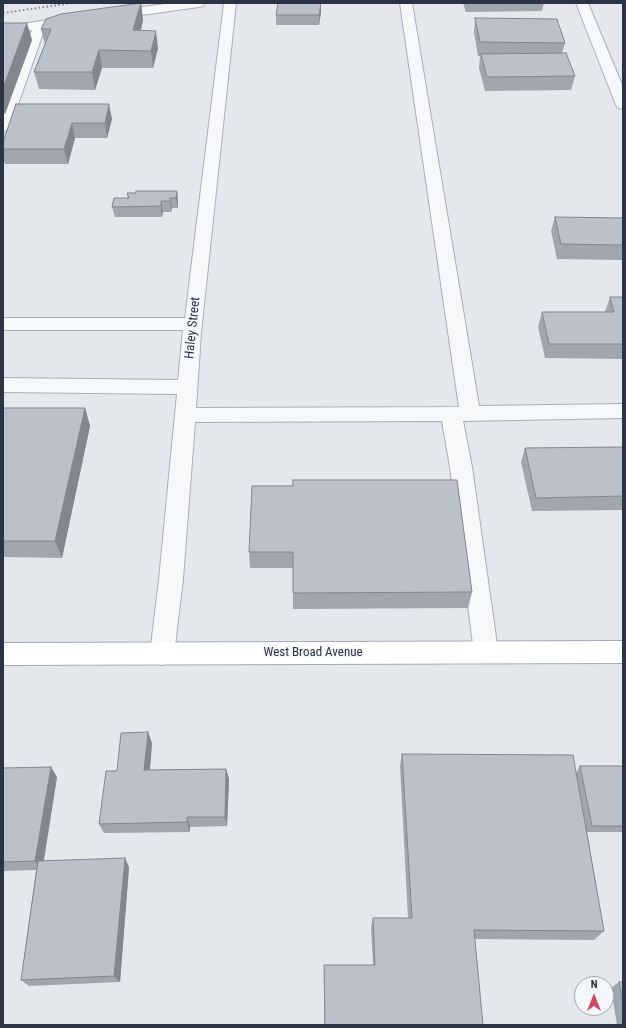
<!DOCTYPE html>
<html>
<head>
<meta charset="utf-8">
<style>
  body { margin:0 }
  #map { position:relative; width:626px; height:1028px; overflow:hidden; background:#e4e7ec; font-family:"Roboto Condensed",sans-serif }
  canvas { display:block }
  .frame { position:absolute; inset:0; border:4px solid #2b3445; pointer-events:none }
  .north { position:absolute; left:574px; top:976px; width:40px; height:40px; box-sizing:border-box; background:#f4f6f9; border:1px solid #a4a8b1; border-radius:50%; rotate:0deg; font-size:11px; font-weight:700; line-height:16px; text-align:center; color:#2b3445 }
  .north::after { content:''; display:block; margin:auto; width:14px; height:18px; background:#d1495b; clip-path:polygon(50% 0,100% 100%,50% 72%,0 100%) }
</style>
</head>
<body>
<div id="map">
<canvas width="626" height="1028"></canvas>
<div class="frame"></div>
<div class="north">N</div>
</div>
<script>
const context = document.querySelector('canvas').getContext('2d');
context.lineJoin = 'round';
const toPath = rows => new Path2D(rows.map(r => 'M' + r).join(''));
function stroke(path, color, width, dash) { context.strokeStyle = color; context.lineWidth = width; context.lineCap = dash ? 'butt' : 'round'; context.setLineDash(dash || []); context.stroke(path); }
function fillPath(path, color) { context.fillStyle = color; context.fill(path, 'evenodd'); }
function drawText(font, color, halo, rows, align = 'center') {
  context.font = font + ' "Roboto Condensed",sans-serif'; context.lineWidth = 3.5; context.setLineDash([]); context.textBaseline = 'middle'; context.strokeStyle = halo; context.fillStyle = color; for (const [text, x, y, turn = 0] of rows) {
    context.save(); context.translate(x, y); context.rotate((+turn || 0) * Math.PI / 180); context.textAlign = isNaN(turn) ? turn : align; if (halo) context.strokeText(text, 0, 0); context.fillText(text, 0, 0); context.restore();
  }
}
const minor = toPath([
  [172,3,205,3,203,6,199,7,113,19,108,18,107,15,108,12,113,11,172,3],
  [224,3,236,3,201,333,196,408,459,407,400,3,412,3,479,406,623,404,623,418,463,421,472,467,498,652,495,660,486,663,477,660,474,652,450,467,442,421,195,422,183,579,174,654,171,662,162,665,153,662,150,654,159,579,177,394,3,392,3,378,178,380,183,330,3,330,3,318,185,318,224,3],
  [576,3,588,3,623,87,623,109,618,108,616,105,576,3],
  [73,16,78,17,79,20,78,23,45,28,10,127,8,130,3,131,3,107,32,30,3,35,3,27,73,16]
]);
const major = toPath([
  [623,641,623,663,3,665,3,643,623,641]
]);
stroke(minor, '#a9aeb7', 2);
stroke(major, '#a3abb8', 2);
fillPath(minor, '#f7f8fa');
fillPath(major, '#fff');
stroke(toPath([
  [3,13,72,3]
]), '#7d8696', 2, [1.5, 2.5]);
fillPath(toPath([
  [141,3,143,20,141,31,158,48,153,68,102,68,95,90,39,89,34,72,45,45,41,29],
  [413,3,460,3,460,4,413,4],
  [463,3,544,3,542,11,466,12],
  [321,12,319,25,276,25,276,15],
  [475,18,565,43,562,53,575,76,571,90,485,91,479,68,480,56,478,56,474,32],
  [3,23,32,40,5,114,3,114],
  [16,104,112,119,107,138,75,138,68,164,5,164,3,158,3,142],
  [177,191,178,201,178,208,172,208,171,212,163,212,162,217,115,217,112,207,128,198,127,193],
  [555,217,623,218,623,260,557,259,551,231],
  [610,297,623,297,623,359,545,358,538,327,542,312,605,312],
  [3,408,85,408,90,426,62,558,3,557],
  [623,447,623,510,532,511,521,462,525,448],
  [252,486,472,592,468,608,293,609,293,568,250,568,249,552],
  [152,743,150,770,226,769,229,779,227,826,190,827,190,832,104,833,99,824,117,771],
  [402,754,576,773,580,766,623,766,623,832,587,832,604,931,594,940,475,939,483,1025,324,1025,324,965,373,965,371,927,373,918,408,918,400,766],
  [3,768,57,777,44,861,129,867,120,982,29,986,21,980,36,870,3,871],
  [619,982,623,982,623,1025,617,1025,611,988]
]), '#a1a5ae');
fillPath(toPath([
  [141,3,143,20,136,48,133,30],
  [321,3,321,12,319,25,319,15],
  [27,23,32,40,5,114,3,107,3,88],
  [156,31,158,48,153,68,151,51],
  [99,50,102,68,95,90,92,72],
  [109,104,112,119,107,138,105,123],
  [72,123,75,138,68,164,64,149],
  [177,191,178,201,178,208,176,198],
  [170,198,172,208,171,212,170,201],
  [161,201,163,212,162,217,161,206],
  [85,408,90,426,62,558,55,541],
  [148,732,152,743,149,780,144,770],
  [51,767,57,777,42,870,35,861],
  [226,769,229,779,227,826,225,817],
  [187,817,190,827,190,832,187,822],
  [125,858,129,867,120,982,114,976]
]), '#83868d');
const building = toPath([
  [141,3,133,30,156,31,151,51,99,50,92,72,34,72,51,29,41,29,46,19,61,14,141,3],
  [278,3,321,3,319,15,276,15,278,3],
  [475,18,557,19,565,43,480,42,475,18],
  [3,23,27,23,3,88,3,23],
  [566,53,575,76,487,77,481,54,566,53],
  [16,104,109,104,105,123,72,123,64,149,3,149,3,142,16,104],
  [136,191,177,191,176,198,170,198,170,201,161,201,161,206,112,207,114,198,129,198,127,193,136,193,136,191],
  [555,217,623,218,623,245,561,244,555,217],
  [610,297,623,297,623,344,549,344,542,312,614,312,610,297],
  [3,408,85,408,55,541,3,541,3,408],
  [623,447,623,496,536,498,525,448,623,447],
  [293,480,457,480,472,592,293,593,293,552,249,552,252,486,293,486,293,480],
  [148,732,144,770,226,769,225,817,187,817,187,822,99,824,106,771,117,771,121,733,148,732],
  [402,754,573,755,604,931,474,930,483,1025,325,1025,324,965,375,965,373,918,412,918,402,754],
  [580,766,623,766,623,826,592,826,580,766],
  [51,767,35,861,3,862,3,768,51,767],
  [125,858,114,976,21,980,38,861,125,858],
  [619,982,623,982,623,1003,619,982]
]);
fillPath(building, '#bbc0ca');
stroke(building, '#83868d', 1);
drawText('13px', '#2b3445', '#f4f6f9', [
  ["Haley Street",193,328,-84],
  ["West Broad Avenue",313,653]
]);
</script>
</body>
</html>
